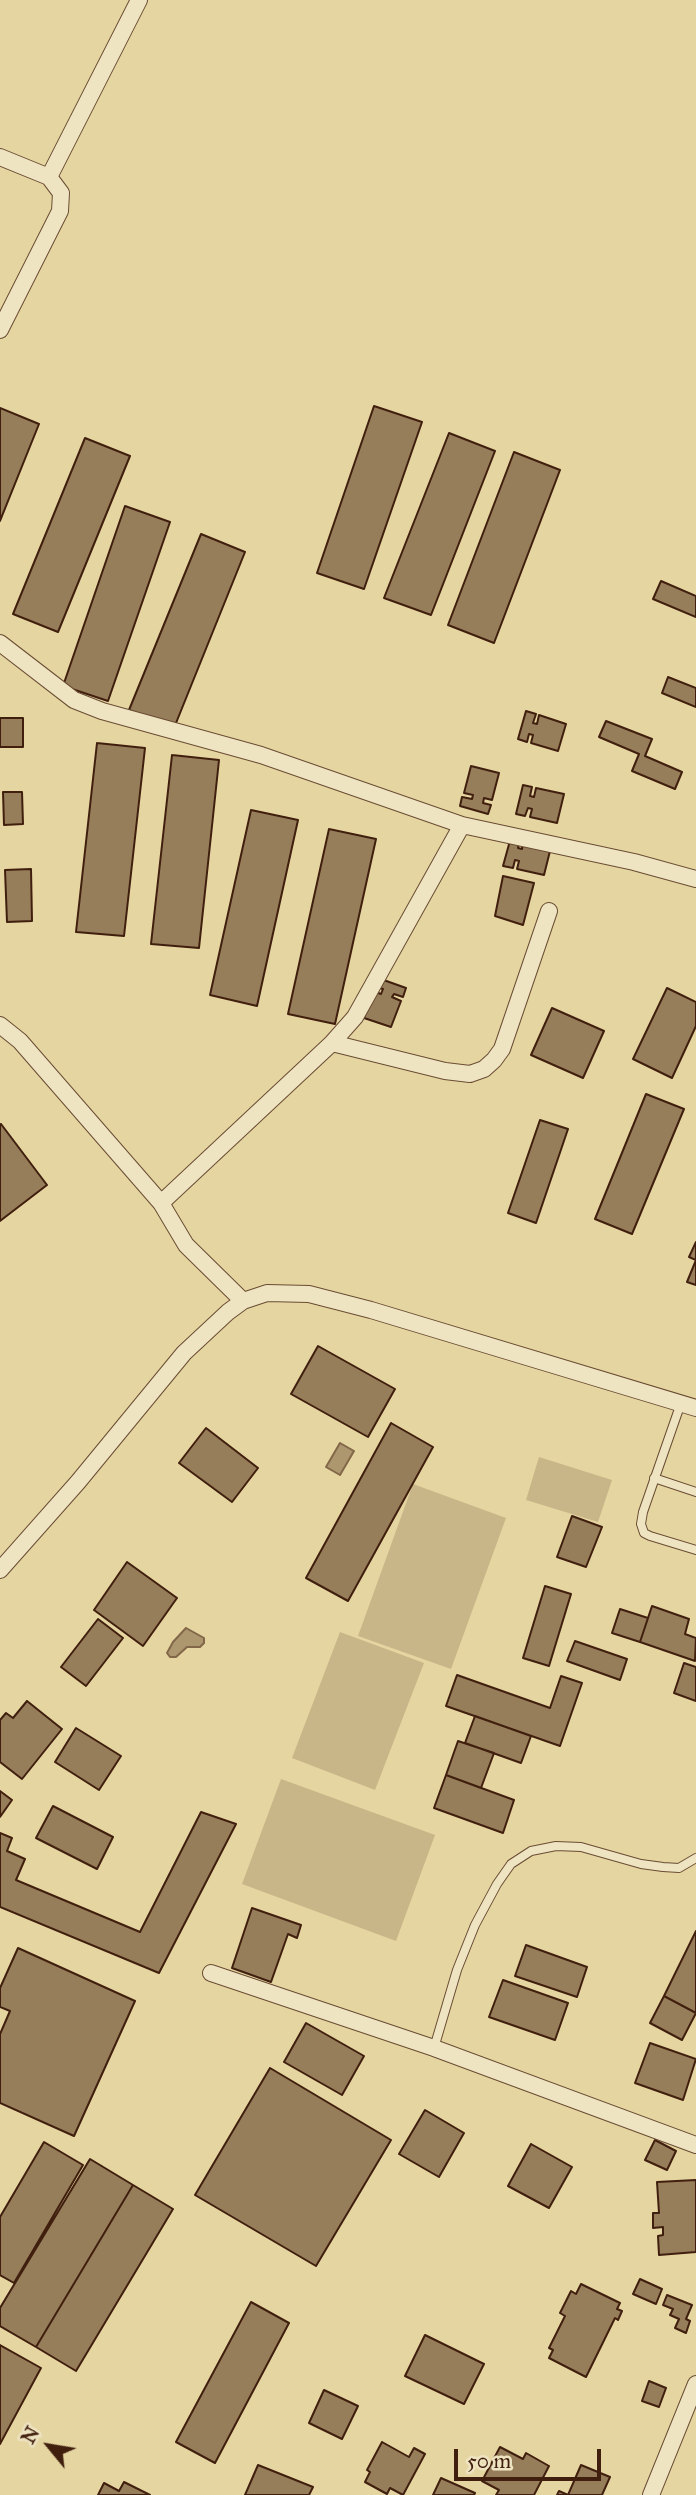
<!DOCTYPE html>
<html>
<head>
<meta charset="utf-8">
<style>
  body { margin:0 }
  #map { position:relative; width:696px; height:2495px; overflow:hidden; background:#e5d5a1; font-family:"IM FELL Great Primer",serif }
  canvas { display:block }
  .north { position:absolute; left:14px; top:2411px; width:70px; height:70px; -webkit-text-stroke:5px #eee4c2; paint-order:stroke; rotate:300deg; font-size:19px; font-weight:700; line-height:28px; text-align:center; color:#411f0e }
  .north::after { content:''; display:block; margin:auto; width:24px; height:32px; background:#411f0e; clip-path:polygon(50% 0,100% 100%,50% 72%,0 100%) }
  .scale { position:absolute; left:454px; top:2449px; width:147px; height:32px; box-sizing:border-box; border:4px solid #411f0e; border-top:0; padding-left:9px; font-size:21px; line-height:24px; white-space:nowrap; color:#411f0e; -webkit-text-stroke:5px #eee4c2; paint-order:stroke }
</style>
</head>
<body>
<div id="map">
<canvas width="696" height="2495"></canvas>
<div class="north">N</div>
<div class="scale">50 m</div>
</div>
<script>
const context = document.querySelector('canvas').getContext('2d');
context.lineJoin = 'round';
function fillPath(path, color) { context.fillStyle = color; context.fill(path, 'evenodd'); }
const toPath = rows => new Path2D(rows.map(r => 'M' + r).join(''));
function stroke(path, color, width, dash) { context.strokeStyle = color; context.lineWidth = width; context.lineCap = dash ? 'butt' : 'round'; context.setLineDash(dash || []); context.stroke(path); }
fillPath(toPath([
  [539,1457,612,1480,598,1522,526,1500],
  [413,1484,506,1518,451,1669,358,1636],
  [340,1632,424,1663,375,1790,292,1758],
  [281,1779,435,1835,396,1941,242,1884]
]), '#c9b688');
const water = toPath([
  [340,1443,354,1451,340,1475,326,1467,340,1443],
  [186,1628,204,1638,204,1643,200,1647,187,1647,176,1657,170,1657,167,1653,173,1642,186,1628]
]);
fillPath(water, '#ad976f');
stroke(water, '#826748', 2);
const building = toPath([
  [374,406,422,422,364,589,317,573,374,406],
  [0,408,39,424,0,521,0,408],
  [449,433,495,451,431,615,384,598,449,433],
  [85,438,130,456,58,632,13,614,85,438],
  [514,452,560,470,494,643,448,625,514,452],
  [125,506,170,522,108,701,63,686,125,506],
  [201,534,245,552,174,728,129,710,201,534],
  [661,581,696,596,696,617,653,599,661,581],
  [668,677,696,688,696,707,662,693,668,677],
  [526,711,536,714,533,723,537,724,539,715,566,724,558,751,531,743,533,735,529,734,527,742,518,739,526,711],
  [0,718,23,718,23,747,0,747,0,718],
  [606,721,652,739,645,756,682,772,675,789,632,771,639,754,599,737,606,721],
  [97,743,145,748,124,936,76,932,97,743],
  [172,755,219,760,199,948,151,944,172,755],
  [471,766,499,773,492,800,484,798,483,803,491,805,488,814,460,806,462,797,472,799,473,795,464,793,471,766],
  [523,785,532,787,530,796,534,797,536,788,564,794,557,823,530,817,532,809,528,808,525,816,516,814,523,785],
  [3,792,22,792,23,824,4,825,3,792],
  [251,810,298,820,257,1006,210,995,251,810],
  [329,829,376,839,335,1024,288,1014,329,829],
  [511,837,520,839,518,848,522,849,524,840,551,847,544,875,517,869,519,861,515,860,513,868,503,866,511,837],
  [31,869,32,921,7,922,5,870,31,869],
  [503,876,534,883,523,925,495,916,503,876],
  [378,978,406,988,403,997,394,994,392,997,401,1001,391,1027,364,1018,373,991,381,994,383,989,375,987,378,978],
  [667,988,696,1002,696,1026,672,1078,633,1059,667,988],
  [552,1008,604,1031,583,1078,531,1055,552,1008],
  [646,1094,684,1109,632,1234,595,1219,646,1094],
  [540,1120,568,1129,536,1223,508,1213,540,1120],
  [1,1124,47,1185,0,1221,0,1125,1,1124],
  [696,1242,696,1285,687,1282,696,1260,689,1257,696,1242],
  [318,1346,395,1389,368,1437,291,1394,318,1346],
  [391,1423,433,1447,348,1601,306,1578,391,1423],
  [206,1428,258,1468,232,1502,179,1463,206,1428],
  [572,1516,602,1527,586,1567,557,1557,572,1516],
  [127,1562,177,1598,143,1646,94,1610,127,1562],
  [545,1586,571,1594,549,1666,523,1658,545,1586],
  [652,1606,689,1619,685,1634,696,1638,695,1661,640,1642,652,1606],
  [620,1609,648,1618,640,1642,612,1633,620,1609],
  [98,1619,123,1638,86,1686,61,1667,98,1619],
  [575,1641,627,1659,620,1680,567,1661,575,1641],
  [684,1663,696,1667,696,1701,674,1693,684,1663],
  [457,1675,550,1708,561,1676,582,1683,560,1746,446,1706,457,1675],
  [27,1701,62,1729,22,1779,0,1762,0,1720,6,1713,13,1718,27,1701],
  [475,1716,531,1736,521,1763,465,1743,475,1716],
  [76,1728,121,1756,99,1790,55,1762,76,1728],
  [458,1741,494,1753,481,1788,446,1775,458,1741],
  [446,1775,514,1800,503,1833,434,1808,446,1775],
  [0,1791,12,1800,0,1817,0,1791],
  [53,1806,113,1837,97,1869,36,1838,53,1806],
  [201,1812,236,1824,159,1973,0,1907,0,1833,12,1838,7,1851,25,1859,16,1880,140,1932,201,1812],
  [252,1908,301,1925,297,1938,288,1934,271,1982,232,1968,252,1908],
  [696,1931,696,2013,664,1996,696,1931],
  [526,1945,587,1967,577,1997,515,1976,526,1945],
  [18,1948,135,2001,74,2136,0,2103,0,2034,10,2011,0,2007,0,1988,18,1948],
  [503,1980,568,2003,555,2040,489,2017,503,1980],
  [664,1996,696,2013,682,2040,650,2023,664,1996],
  [306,2023,364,2056,342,2095,284,2062,306,2023],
  [650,2043,696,2059,683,2100,635,2083,650,2043],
  [270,2068,391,2140,316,2266,195,2195,270,2068],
  [425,2110,464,2133,439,2177,399,2154,425,2110],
  [655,2140,676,2151,667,2170,645,2160,655,2140],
  [44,2142,83,2165,14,2283,0,2275,0,2217,44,2142],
  [531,2144,572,2167,549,2208,508,2186,531,2144],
  [90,2159,133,2185,36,2347,0,2326,0,2308,90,2159],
  [696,2180,696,2252,659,2255,658,2236,663,2235,663,2227,653,2228,653,2213,659,2213,657,2182,696,2180],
  [133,2185,173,2209,76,2371,36,2347,133,2185],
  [640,2279,662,2289,656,2304,633,2294,640,2279],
  [581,2284,620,2303,617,2309,622,2311,618,2320,615,2318,586,2377,549,2358,553,2350,549,2348,565,2316,560,2313,571,2291,576,2294,581,2284],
  [667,2295,692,2305,686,2319,690,2321,686,2333,675,2328,679,2319,670,2315,673,2309,663,2305,667,2295],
  [251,2302,289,2323,215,2463,176,2442,251,2302],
  [425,2335,484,2364,464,2404,405,2376,425,2335],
  [0,2345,41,2368,0,2444,0,2345],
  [649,2381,666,2388,659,2407,642,2401,649,2381],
  [324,2390,358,2406,342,2439,309,2423,324,2390],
  [382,2442,409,2457,414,2448,425,2454,403,2495,390,2488,387,2494,365,2482,370,2472,367,2470,382,2442],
  [500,2447,523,2459,526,2453,549,2466,534,2495,496,2495,499,2490,482,2481,500,2447],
  [258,2465,313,2487,309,2495,245,2495,258,2465],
  [581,2465,610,2477,602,2495,557,2495,559,2491,568,2495,581,2465],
  [441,2478,475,2493,474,2495,433,2495,441,2478],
  [124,2482,150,2495,98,2495,104,2483,119,2491,124,2482]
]);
fillPath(building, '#967e5a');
stroke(building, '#411f0e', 2);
const service = toPath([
  [681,1403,643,1512,641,1524,644,1533,650,1536,696,1550],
  [654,1478,696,1492],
  [434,2048,457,1970,475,1925,497,1884,511,1864,531,1851,556,1846,581,1847,641,1864,663,1867,679,1868,696,1858]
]);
const minor = toPath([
  [0,157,49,177],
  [0,330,60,211,61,193,49,177,139,0],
  [0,643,74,700,102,711,261,755,462,825,634,862,696,879],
  [0,1025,20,1041,161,1203,186,1245,243,1301],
  [332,1043,445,1071,470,1074,484,1069,494,1060,502,1049,549,911],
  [161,1203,332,1043,355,1017,462,825],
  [0,1570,78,1482,184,1353,228,1312,243,1301,267,1293,309,1294,371,1310,696,1408],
  [211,1973,434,2048,696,2145],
  [651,2495,696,2384]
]);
stroke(service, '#6a4c33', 10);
stroke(minor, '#6a4c33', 18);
stroke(service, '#eee4c2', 8);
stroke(minor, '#eee4c2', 16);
</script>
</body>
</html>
